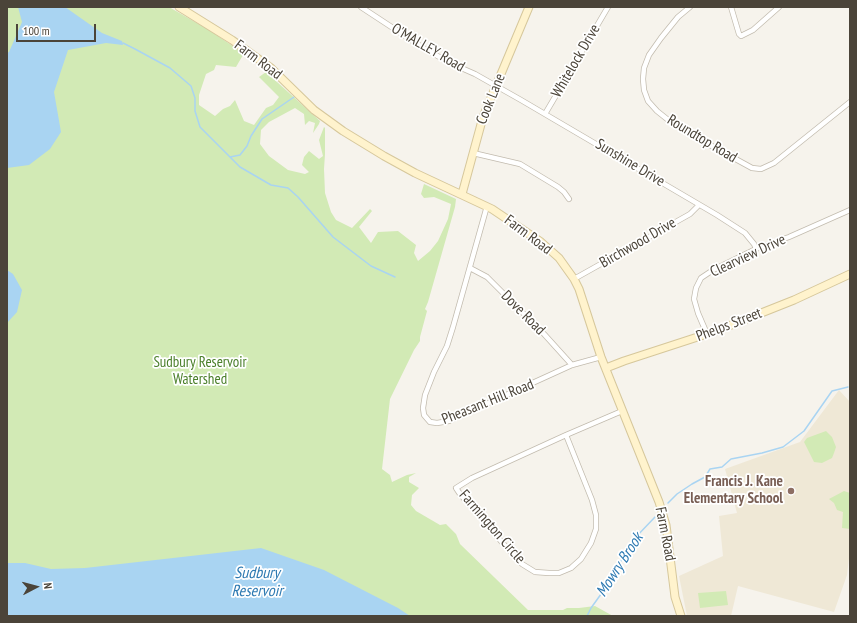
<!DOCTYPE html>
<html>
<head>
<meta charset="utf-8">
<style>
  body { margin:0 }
  #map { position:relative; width:857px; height:623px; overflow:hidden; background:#f6f3ec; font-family:"PT Sans Narrow",sans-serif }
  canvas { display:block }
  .frame { position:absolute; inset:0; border:8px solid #4b4439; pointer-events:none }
  .north { position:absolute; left:16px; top:567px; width:40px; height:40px; -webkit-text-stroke:3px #fff; paint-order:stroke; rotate:84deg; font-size:11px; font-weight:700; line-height:16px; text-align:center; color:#4b4439 }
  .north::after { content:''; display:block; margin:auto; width:14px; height:18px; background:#4b4439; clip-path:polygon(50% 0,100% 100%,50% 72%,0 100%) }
  .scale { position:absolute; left:16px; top:24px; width:80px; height:18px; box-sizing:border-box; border:2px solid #4b4439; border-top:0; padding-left:5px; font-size:12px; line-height:14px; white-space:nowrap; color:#4b4439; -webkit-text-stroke:3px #fff; paint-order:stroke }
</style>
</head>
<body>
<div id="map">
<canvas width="857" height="623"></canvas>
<div class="frame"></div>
<div class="north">N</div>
<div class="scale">100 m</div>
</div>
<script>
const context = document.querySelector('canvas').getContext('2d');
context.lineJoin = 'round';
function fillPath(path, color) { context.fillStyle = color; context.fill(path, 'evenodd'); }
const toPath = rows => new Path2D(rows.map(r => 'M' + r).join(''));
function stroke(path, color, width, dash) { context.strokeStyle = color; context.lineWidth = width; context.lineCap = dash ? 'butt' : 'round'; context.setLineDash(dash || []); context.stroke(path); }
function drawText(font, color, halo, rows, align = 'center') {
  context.font = font + ' "PT Sans Narrow",sans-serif'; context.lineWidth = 3.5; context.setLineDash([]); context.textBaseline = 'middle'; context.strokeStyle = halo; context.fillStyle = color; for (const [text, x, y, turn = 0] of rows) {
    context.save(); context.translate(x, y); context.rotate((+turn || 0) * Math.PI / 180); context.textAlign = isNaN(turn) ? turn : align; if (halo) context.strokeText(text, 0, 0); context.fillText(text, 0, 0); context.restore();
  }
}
fillPath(toPath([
  [839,390,850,402,850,550,847,575,834,612,738,586,731,616,687,616,679,576,723,556,719,516,737,513,725,469,800,442]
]), '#efe8d6');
fillPath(toPath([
  [7,7,169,7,209,30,243,53,243,55,236,67,216,65,214,70,206,74,199,95,199,105,215,116,223,109,230,106,235,100,244,121,254,125,266,108,273,105,279,97,259,77,266,72,320,121,319,124,313,133,315,123,309,121,305,125,304,114,295,108,269,122,261,130,260,144,269,156,288,170,305,174,309,172,302,165,304,157,309,151,319,159,323,156,319,140,324,127,325,128,325,154,324,169,325,193,331,212,336,220,352,228,370,209,372,211,359,227,371,243,378,232,398,231,416,245,414,253,418,261,430,251,438,241,448,219,451,204,434,197,424,198,421,194,424,184,456,199,455,207,428,302,425,309,427,311,420,337,420,341,414,350,390,399,382,469,390,475,392,482,407,475,416,473,409,477,409,482,419,488,412,495,411,505,416,511,440,525,446,524,456,534,460,544,528,610,563,610,567,608,579,608,595,606,613,616,7,616],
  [826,431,832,437,836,447,834,453,832,458,822,463,814,462,804,442,807,438],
  [844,491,850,493,850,529,842,528,843,512,837,510,834,503,829,499],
  [726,591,728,605,700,608,698,593]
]), '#d2eab5');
fillPath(toPath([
  [18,7,65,7,102,33,122,41,123,45,106,43,68,50,54,92,61,132,50,149,29,165,7,168,7,53,9,52,22,22],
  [7,270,13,274,22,290,17,312,7,323],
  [261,548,324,570,398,608,410,616,7,616,7,563,25,563,51,569,85,568]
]), '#a9d4f2');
stroke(toPath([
  [123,43,135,49,170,68,191,86,195,98,195,111,200,127,240,167,271,185,288,188,298,197,333,237,371,266,395,277],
  [230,157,240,155,247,146,251,136,262,119,294,97],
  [668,503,677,494,692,484,705,477,710,469,722,467,731,459,762,453,783,447,804,431,832,391,848,387],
  [587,616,591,608,609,583,619,564,634,539,655,517]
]), '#a9d4f2', 1.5);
const street = toPath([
  [361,7,425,49,450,63,475,74,521,100,717,215,745,233,754,244,756,249],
  [690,7,678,17,661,38,649,55,644,68,643,79,644,90,648,101,657,111,667,119,710,145,752,168,761,169,774,163,850,102],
  [731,7,739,34,741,36,753,30,779,7],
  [545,114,608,7],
  [473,153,520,164,558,187,564,192,569,199],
  [487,206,453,327,447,346,434,372,425,395,423,408,424,415,430,422,437,423,449,421,572,365,601,357],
  [470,268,487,277,544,334,572,365],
  [574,279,690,214,699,205],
  [707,334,698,313,694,299,696,288,701,278,713,270,756,249,789,237,850,210],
  [566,435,472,478,456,488,460,494,507,548,522,564,535,572,549,573,559,573,571,568,581,559,591,543,596,529,596,515,592,500,566,435,622,411]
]);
const secondary = toPath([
  [179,7,232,40,271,68,314,110,343,131,384,156,415,173,492,209,541,242,559,258,574,279,579,289,601,357,659,502,666,525,675,597,681,616],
  [462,194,483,117,529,7],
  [606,368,624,361,716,331,794,300,850,274]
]);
stroke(street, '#c2bbae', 6);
stroke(secondary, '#d6c79b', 9);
stroke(street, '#fff', 4.5);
stroke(secondary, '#fff3cd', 7);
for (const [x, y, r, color] of [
  [791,491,4,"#8d6e63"]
]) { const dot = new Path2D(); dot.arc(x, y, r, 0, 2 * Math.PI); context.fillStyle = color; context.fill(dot); stroke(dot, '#fff', 1.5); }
drawText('15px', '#4b4439', '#fff', [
  ["O'MALLEY Road",428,48,30],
  ["Farm Road",258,60,37],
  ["Whitelock Drive",576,61,-60],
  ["Cook Lane",491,99,-68],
  ["Roundtop Road",702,139,31],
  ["Sunshine Drive",630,163,31],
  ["Farm Road",528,235,37],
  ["Birchwood Drive",638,243,-30],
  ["Clearview Drive",748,256,-25],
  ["Dove Road",523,313,45],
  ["Phelps Street",729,325,-21],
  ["Pheasant Hill Road",488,402,-22],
  ["Farmington Circle",492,527,49],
  ["Farm Road",665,534,79]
]);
drawText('15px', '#4a7f2a', '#fff', [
  ["Sudbury Reservoir",200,363],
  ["Watershed",200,380]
]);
drawText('bold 15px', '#785e54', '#fff', [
  ["Francis J. Kane",783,482],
  ["Elementary School",783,499]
], 'right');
drawText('italic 16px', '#2e7ab2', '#fff', [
  ["Mowry Brook",620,565,-57],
  ["Sudbury",257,573],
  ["Reservoir",257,591]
]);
</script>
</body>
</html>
